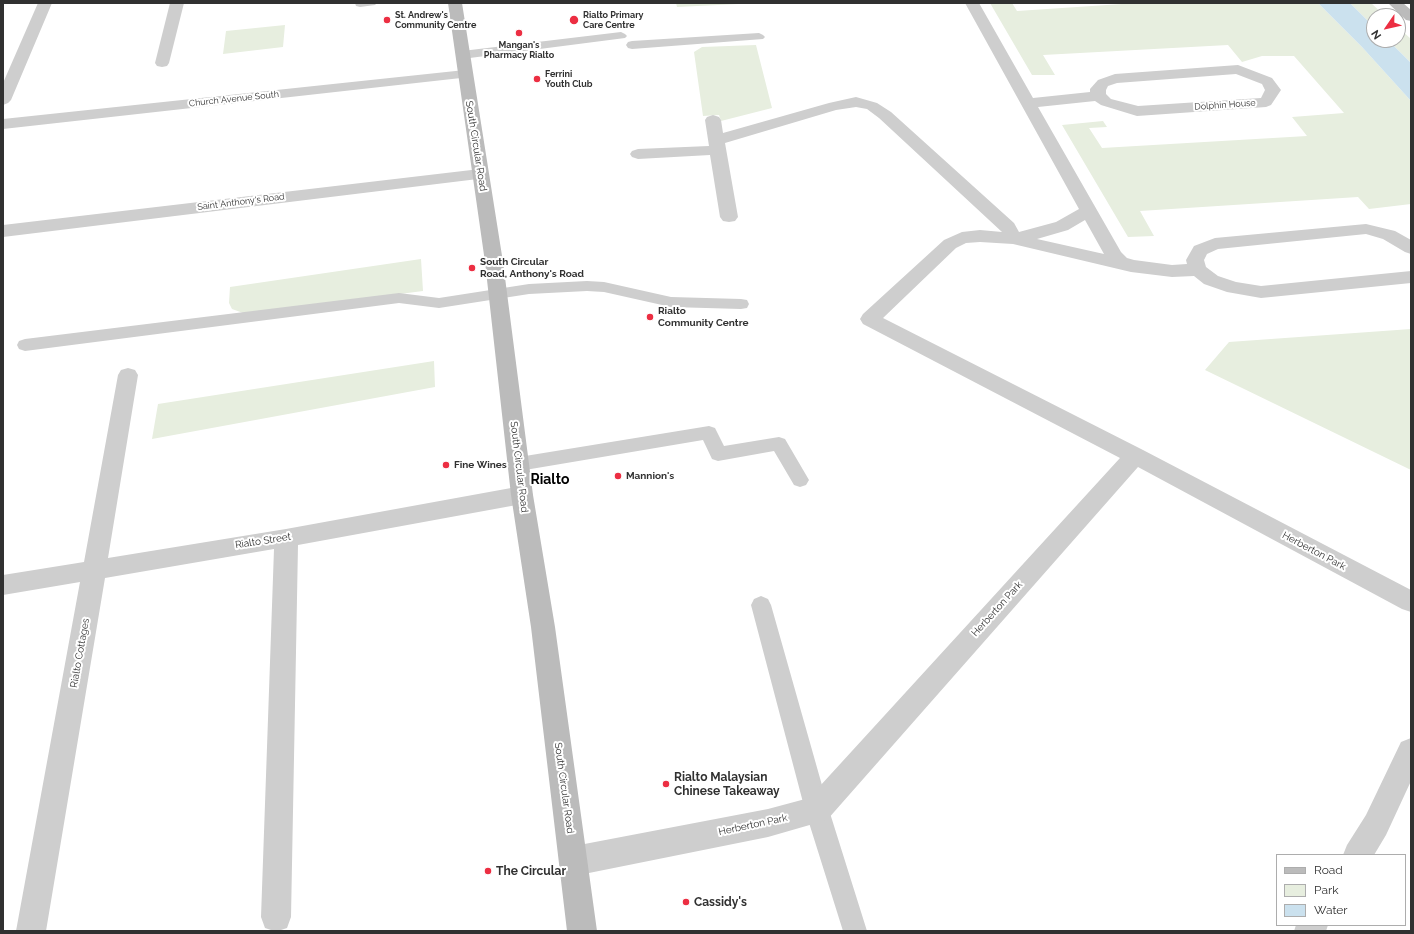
<!DOCTYPE html>
<html>
<head>
<meta charset="utf-8">
<style>
  body { margin:0 }
  #map { position:relative; width:1414px; height:934px; overflow:hidden; background:#fff; font-family:Raleway,sans-serif }
  canvas { display:block }
  .frame { position:absolute; inset:0; border:4px solid #313131; pointer-events:none }
  .legend { position:absolute; left:1276px; top:854px; width:130px; height:72px; box-sizing:border-box; background:#fff; border:1px solid #adadad; margin:0; padding:5px 7px; list-style:none; font-size:12px; color:#313131 }
  .legend li { display:flex; align-items:center; gap:8px; height:20px }
  .legend b { width:20px; border:1px solid #adadad }
  .north { position:absolute; left:1366px; top:8px; width:40px; height:40px; box-sizing:border-box; background:#fff; border:1px solid #adadad; border-radius:50%; rotate:236deg; font-size:11px; font-weight:700; line-height:16px; text-align:center; color:#313131 }
  .north::after { content:''; display:block; margin:auto; width:14px; height:18px; background:#ec2e42; clip-path:polygon(50% 0,100% 100%,50% 72%,0 100%) }
</style>
</head>
<body>
<div id="map">
<canvas width="1414" height="934"></canvas>
<div class="frame"></div>
<ul class="legend">
<li><b style="height:5px;background:#bbb"></b>Road</li>
<li><b style="height:11px;background:#e7eedf"></b>Park</li>
<li><b style="height:11px;background:#cbe1ee"></b>Water</li>
</ul>
<div class="north">N</div>
</div>
<script>
const context = document.querySelector('canvas').getContext('2d');
context.lineJoin = 'round';
function fillPath(path, color) { context.fillStyle = color; context.fill(path, 'evenodd'); }
const toPath = rows => new Path2D(rows.map(r => 'M' + r).join(''));
function stroke(path, color, width, dash) { context.strokeStyle = color; context.lineWidth = width; context.lineCap = dash ? 'butt' : 'round'; context.setLineDash(dash || []); context.stroke(path); }
function drawText(font, color, halo, rows, align = 'center') {
  context.font = font + ' Raleway,sans-serif'; context.lineWidth = 4; context.setLineDash([]); context.textBaseline = 'middle'; context.strokeStyle = halo; context.fillStyle = color; for (const [text, x, y, turn = 0] of rows) {
    context.save(); context.translate(x, y); context.rotate((+turn || 0) * Math.PI / 180); context.textAlign = isNaN(turn) ? turn : align; if (halo) context.strokeText(text, 0, 0); context.fillText(text, 0, 0); context.restore();
  }
}
fillPath(toPath([
  [676,3,759,3,677,7],
  [990,3,1012,3,1017,11,1137,3,1318,3,1362,47,1411,101,1411,204,1369,209,1358,197,1140,211,1154,236,1128,237,1062,125,1103,121,1107,127,1089,128,1102,148,1307,136,1292,117,1344,113,1294,56,1262,56,1242,62,1228,45,1043,55,1055,75,1032,75],
  [1350,3,1371,3,1385,16,1374,16,1374,27],
  [285,25,283,47,223,54,226,31],
  [1398,27,1411,39,1411,63,1388,40,1398,40],
  [756,45,772,108,721,121,719,115,703,116,694,52,702,47],
  [421,259,423,291,246,314,232,309,229,303,230,287],
  [1411,329,1411,470,1205,370,1229,342],
  [434,361,435,387,152,439,158,404]
]), '#e7eedf');
fillPath(toPath([
  [1318,3,1350,3,1374,27,1374,40,1388,40,1411,63,1411,101,1362,47]
]), '#cbe1ee');
fillPath(toPath([
  [355,3,377,3,375,5,360,7,356,6,355,3],
  [621,32,625,34,627,36,625,38,462,59,458,58,456,55,458,52,462,51,621,32],
  [759,33,763,35,765,37,763,39,632,49,628,48,626,45,628,42,632,41,759,33],
  [587,281,604,282,671,297,741,299,747,300,749,304,747,308,741,309,671,307,604,292,587,291,529,294,439,308,399,303,25,351,19,349,17,345,19,341,25,339,399,293,439,298,529,284,587,281],
  [709,426,715,428,724,446,779,437,785,439,809,480,806,485,800,487,794,485,774,451,718,461,712,459,703,440,519,471,513,469,510,464,513,459,519,457,709,426],
  [761,596,768,599,771,605,829,810,867,931,843,931,805,810,751,605,754,599,761,596]
]), '#cecece');
fillPath(toPath([
  [38,3,52,3,11,100,8,103,3,105,3,83,38,3],
  [170,3,184,3,169,63,167,66,162,67,157,66,155,63,170,3],
  [965,3,979,3,1033,98,1090,92,1090,89,1098,80,1115,74,1238,65,1272,78,1281,90,1271,105,1266,107,1137,116,1101,105,1095,101,1038,107,1121,252,1127,258,1134,260,1172,265,1187,264,1186,260,1194,246,1215,238,1366,224,1395,231,1411,240,1411,254,1405,252,1383,239,1366,234,1218,249,1207,254,1204,260,1206,267,1218,276,1236,282,1261,286,1411,271,1411,283,1261,298,1227,292,1204,284,1194,276,1172,277,1131,272,1013,244,980,242,966,243,956,248,883,318,1143,450,1411,590,1411,612,1402,609,1138,467,827,820,768,837,574,876,564,871,559,861,564,851,574,846,768,809,809,798,1120,458,863,324,860,319,863,314,944,240,962,232,980,230,1002,232,879,118,867,109,856,107,836,110,725,143,738,217,735,221,729,222,723,221,720,217,710,155,638,159,632,157,630,154,632,151,638,149,709,146,705,120,707,117,713,115,719,117,721,120,723,133,829,103,856,97,877,103,891,112,1014,223,1019,232,1056,222,1079,209,965,3],
  [1236,74,1262,84,1265,90,1261,98,1138,106,1111,99,1106,94,1106,90,1108,86,1117,83,1236,74],
  [1085,220,1104,254,1037,239,1068,230,1085,220],
  [465,70,470,71,472,74,470,77,3,129,3,119,465,70],
  [480,169,486,170,488,174,486,178,3,237,3,225,480,169],
  [128,368,135,370,138,375,108,558,286,529,522,486,530,489,533,495,530,501,522,504,298,545,291,917,287,928,278,931,274,931,265,928,261,917,274,549,105,578,46,931,16,931,80,582,3,595,3,575,84,562,118,375,121,370,128,368]
]), '#cecece');
fillPath(toPath([
  [1411,738,1411,781,1386,835,1374,855,1343,855,1347,845,1366,815,1401,742,1411,738],
  [1296,925,1328,925,1326,931,1294,931,1296,925]
]), '#cecece');
fillPath(toPath([
  [448,3,462,3,503,262,533,495,555,627,597,931,567,931,531,627,511,495,485,262,448,3],
  [1388,3,1403,3,1411,10,1411,21,1406,20,1388,3]
]), '#bbb');
for (const [x, y, r, color] of [
  [387,20,4,"#ec2e42"],
  [574,20,5,"#ec2e42"],
  [519,33,4,"#ec2e42"],
  [537,79,4,"#ec2e42"],
  [472,268,4,"#ec2e42"],
  [650,317,4,"#ec2e42"],
  [446,465,4,"#ec2e42"],
  [618,476,4,"#ec2e42"],
  [666,784,4,"#ec2e42"],
  [488,871,4,"#ec2e42"],
  [686,902,4,"#ec2e42"]
]) { const dot = new Path2D(); dot.arc(x, y, r, 0, 2 * Math.PI); context.fillStyle = color; context.fill(dot); stroke(dot, '#fff', 1.5); }
drawText('bold 9px', '#313131', '#fff', [
  ["St. Andrew's",395,15],
  ["Community Centre",395,25],
  ["Rialto Primary",583,15],
  ["Care Centre",583,25],
  ["Mangan's",519,45,"center"],
  ["Pharmacy Rialto",519,55,"center"],
  ["Ferrini",545,74],
  ["Youth Club",545,84]
], 'left');
drawText('9px', '#313131', '#fff', [
  ["Church Avenue South",234,99,-6],
  ["Dolphin House",1225,105,-4],
  ["Saint Anthony's Road",241,202,-7]
]);
drawText('10px', '#313131', '#fff', [
  ["South Circular Road",476,146,81],
  ["South Circular Road",519,467,83],
  ["Rialto Street",263,541,-9],
  ["Herberton Park",1314,551,28],
  ["Herberton Park",997,609,-48],
  ["Rialto Cottages",80,653,-80],
  ["South Circular Road",564,788,82],
  ["Herberton Park",753,825,-12]
]);
drawText('bold 10px', '#313131', '#fff', [
  ["South Circular",480,262],
  ["Road, Anthony's Road",480,274],
  ["Rialto",658,311],
  ["Community Centre",658,323],
  ["Fine Wines",454,465],
  ["Mannion's",626,476]
], 'left');
drawText('bold 12px', '#313131', '#fff', [
  ["Rialto Malaysian",674,777],
  ["Chinese Takeaway",674,791],
  ["The Circular",496,871],
  ["Cassidy's",694,902]
], 'left');
drawText('bold 14px', '#000', '#fff', [
  ["Rialto",550,480]
]);
</script>
</body>
</html>
